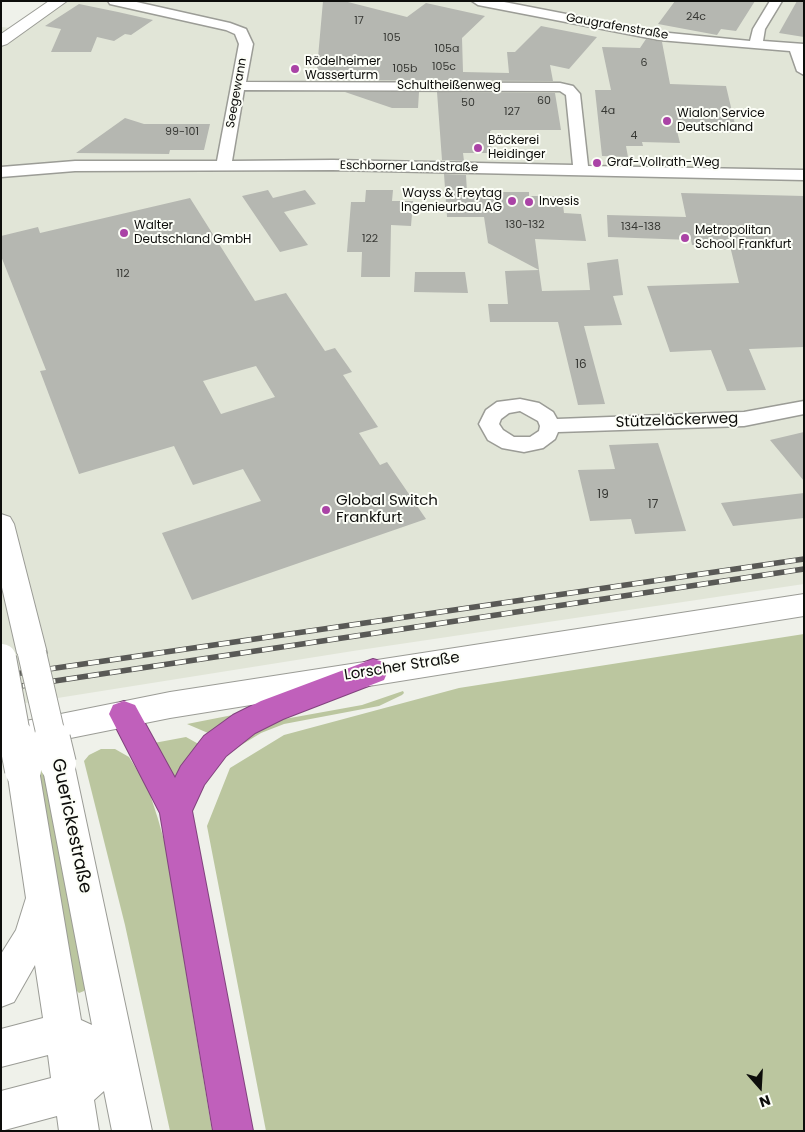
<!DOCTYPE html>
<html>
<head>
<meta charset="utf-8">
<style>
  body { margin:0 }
  #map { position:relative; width:805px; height:1132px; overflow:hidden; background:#eff1ea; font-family:Poppins,sans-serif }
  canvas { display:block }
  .frame { position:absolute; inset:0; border:2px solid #0d0d0b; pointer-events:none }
  .north { position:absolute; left:735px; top:1062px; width:50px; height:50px; -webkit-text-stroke:4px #fcfef7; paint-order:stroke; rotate:161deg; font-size:14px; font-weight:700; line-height:20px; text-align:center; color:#0d0d0b }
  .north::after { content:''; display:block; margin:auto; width:18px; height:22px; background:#0d0d0b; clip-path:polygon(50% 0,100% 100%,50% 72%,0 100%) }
</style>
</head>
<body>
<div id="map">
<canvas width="805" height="1132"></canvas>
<div class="frame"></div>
<div class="north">N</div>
</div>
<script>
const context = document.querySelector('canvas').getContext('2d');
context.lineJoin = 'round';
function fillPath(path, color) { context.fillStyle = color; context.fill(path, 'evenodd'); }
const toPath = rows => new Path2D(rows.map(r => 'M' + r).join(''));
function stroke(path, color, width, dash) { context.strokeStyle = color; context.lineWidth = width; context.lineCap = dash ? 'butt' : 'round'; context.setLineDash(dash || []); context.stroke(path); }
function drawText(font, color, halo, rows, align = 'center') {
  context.font = font + ' Poppins,sans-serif'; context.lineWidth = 4; context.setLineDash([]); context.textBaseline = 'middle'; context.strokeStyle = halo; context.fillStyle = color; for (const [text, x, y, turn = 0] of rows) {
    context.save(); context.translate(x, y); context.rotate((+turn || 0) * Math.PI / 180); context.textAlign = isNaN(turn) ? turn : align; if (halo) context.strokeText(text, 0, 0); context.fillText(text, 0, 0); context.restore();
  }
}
fillPath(toPath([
  [65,1,804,1,804,584,353,651,1,707,1,27,24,29]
]), '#e1e5d7');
fillPath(toPath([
  [804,634,804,1131,266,1131,207,826,230,768,284,735,459,688],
  [403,691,404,693,402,695,379,706,284,724,261,733,238,747,245,735,279,720,362,705],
  [253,711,215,736,187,724],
  [186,737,204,747,178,788,154,743],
  [101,749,115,749,129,757,148,788,158,819,165,844,212,1131,170,1131,125,925,84,761,89,755],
  [46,766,87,986,84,991,79,993,76,990,36,768]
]), '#bbc69f');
fillPath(toPath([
  [323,1,344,1,407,17,426,3,485,16,462,38,463,72,509,73,507,52,515,52,541,26,597,37,569,69,550,65,553,81,316,80],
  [675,1,755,1,736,31,721,29,717,35,658,24],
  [797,1,804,1,804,37,779,33],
  [79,4,118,12,153,20,131,35,125,34,114,41,97,37,91,52,51,52,61,29,45,26],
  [646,39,662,42,670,84,726,86,737,133,677,131,680,143,642,142,643,146,626,146,628,157,602,156,595,90,611,90,602,47,640,48],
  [345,92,419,92,418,108,392,108],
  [437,92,555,93,561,130,492,130,490,131,492,153,463,153,464,161,442,160],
  [125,118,144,124,210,124,204,150,170,150,169,154,76,153],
  [444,174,466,175,467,192,529,192,529,196,562,196,564,213,581,214,586,241,535,239,539,270,488,243,484,217,447,217],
  [268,190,273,198,305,190,316,204,284,212,308,245,280,252,242,196],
  [366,190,393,190,392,201,413,201,411,226,391,225,390,277,361,277,362,252,347,252,351,202,365,202],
  [681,193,804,196,804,347,749,349,766,390,727,391,711,350,670,352,647,286,739,283,730,246,692,245,691,240,608,237,607,215,686,217],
  [190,198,255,301,286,293,325,351,335,348,352,372,343,375,378,427,359,433,380,465,387,462,426,519,192,600,162,533,261,501,243,469,193,485,174,446,79,474,40,371,46,370,1,256,1,236,38,227,40,233],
  [256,366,275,397,221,414,203,381],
  [618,259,623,295,613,296,622,325,584,326,605,404,578,405,558,322,490,322,488,304,508,304,505,271,539,270,542,291,590,290,587,263],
  [415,272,465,272,468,293,414,292],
  [804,432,804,481,770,440],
  [658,443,686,531,635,534,631,519,590,521,578,470,615,469,609,445],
  [804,493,804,518,733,526,721,503]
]), '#b5b7b1');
const minor = toPath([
  [108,1,132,1,230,23,246,29,253,44,246,82,560,83,573,86,580,94,588,166,804,170,804,180,333,170,75,171,1,177,1,167,75,161,217,161,239,44,235,34,226,30,110,4,108,1],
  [244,90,560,91,566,95,573,165,333,160,232,161,244,90],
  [472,1,499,1,659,32,750,41,753,29,770,1,782,1,765,29,763,41,804,44,804,75,797,71,790,51,659,40,478,5,472,1],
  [520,399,539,403,553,412,557,419,744,412,804,401,804,414,744,426,558,432,555,439,543,448,524,452,502,448,488,440,479,424,486,410,497,402,520,399],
  [520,411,538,421,540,426,539,431,530,437,514,437,503,430,499,424,501,419,509,413,520,411]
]);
const secondary = toPath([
  [49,1,67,1,7,44,1,46,1,34,49,1],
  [1,514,10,517,14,524,47,653,42,661,32,665,22,661,17,653,1,583,1,514],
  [804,594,804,616,170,718,1,752,1,726,170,692,804,594],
  [58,750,69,754,74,764,152,1131,112,1131,104,1091,94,1100,99,1131,59,1131,57,1116,1,1131,1,1091,51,1078,48,1055,1,1067,1,1029,43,1018,35,965,14,1002,1,1007,1,954,16,930,26,898,7,770,12,760,23,756,34,760,39,770,81,1020,92,1025,42,764,47,754,58,750]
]);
const motorway = toPath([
  [373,659,384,662,388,671,384,680,283,719,255,733,226,756,204,785,192,811,253,1131,213,1131,160,813,109,714,113,705,124,701,135,705,175,778,181,766,204,736,233,715,261,701,373,659]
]);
stroke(minor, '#9b9c96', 3);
stroke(secondary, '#9b9c96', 2);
stroke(motorway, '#81437d', 2);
fillPath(minor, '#fff');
fillPath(secondary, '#fff');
fillPath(motorway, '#c060bb');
const rail = toPath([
  [1,676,804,559],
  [1,689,804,569]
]);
stroke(rail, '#595956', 5.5);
stroke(rail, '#fcfef7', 4, [11]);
const secondaryBridgeFar1 = toPath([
  [32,653,52,740],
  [2,658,17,740]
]);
const secondaryBridge = toPath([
  [17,739,23,770],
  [52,739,58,764]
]);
stroke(secondaryBridgeFar1, '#9b9c96', 30, []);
stroke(secondaryBridge, '#9b9c96', 38, []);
stroke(secondaryBridgeFar1, '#fff', 28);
stroke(secondaryBridge, '#fff', 36);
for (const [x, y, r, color] of [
  [295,69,5,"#aa43a6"],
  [667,121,5,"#aa43a6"],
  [478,148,5,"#aa43a6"],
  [597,163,5,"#aa43a6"],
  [512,201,5,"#aa43a6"],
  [529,202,5,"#aa43a6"],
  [124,233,5,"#aa43a6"],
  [685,238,5,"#aa43a6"],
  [326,510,5,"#aa43a6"]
]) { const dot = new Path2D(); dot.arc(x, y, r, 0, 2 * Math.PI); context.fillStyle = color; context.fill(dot); stroke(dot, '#fcfef7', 2); }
drawText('11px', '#373834', null, [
  ["24c",696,17],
  ["17",359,21],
  ["105",392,38],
  ["105a",447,49],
  ["6",644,63],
  ["105c",444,67],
  ["105b",405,69],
  ["60",544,101],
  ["50",468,103],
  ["4a",608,111],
  ["127",512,112],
  ["99-101",182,132],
  ["4",634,136],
  ["130-132",525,225],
  ["134-138",641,227],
  ["122",370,239],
  ["112",123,274]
]);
drawText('12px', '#0d0d0b', '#fcfef7', [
  ["Gaugrafenstraße",617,27,10],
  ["Schultheißenweg",449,86],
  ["Seegewann",237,93,-80],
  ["Eschborner Landstraße",409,167,1]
]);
drawText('12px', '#0d0d0b', '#fcfef7', [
  ["Rödelheimer",305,62],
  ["Wasserturm",305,76],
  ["Wialon Service",677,114],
  ["Deutschland",677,128],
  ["Bäckerei",488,141],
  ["Heidinger",488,155],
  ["Graf-Vollrath-Weg",607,163],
  ["Wayss & Freytag",502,194,"right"],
  ["Ingenieurbau AG",502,208,"right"],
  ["Invesis",539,202],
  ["Walter",134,226],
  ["Deutschland GmbH",134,240],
  ["Metropolitan",695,231],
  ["School Frankfurt",695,245]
], 'left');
drawText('12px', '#373834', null, [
  ["16",581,365],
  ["19",603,495],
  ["17",653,505]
]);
drawText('15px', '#0d0d0b', '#fcfef7', [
  ["Stützeläckerweg",677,421,-2],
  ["Lorscher Straße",402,667,-9]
]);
drawText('15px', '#0d0d0b', '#fcfef7', [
  ["Global Switch",336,501],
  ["Frankfurt",336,518]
], 'left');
drawText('18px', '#0d0d0b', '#fcfef7', [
  ["Guerickestraße",71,826,78]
]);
</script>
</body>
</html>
